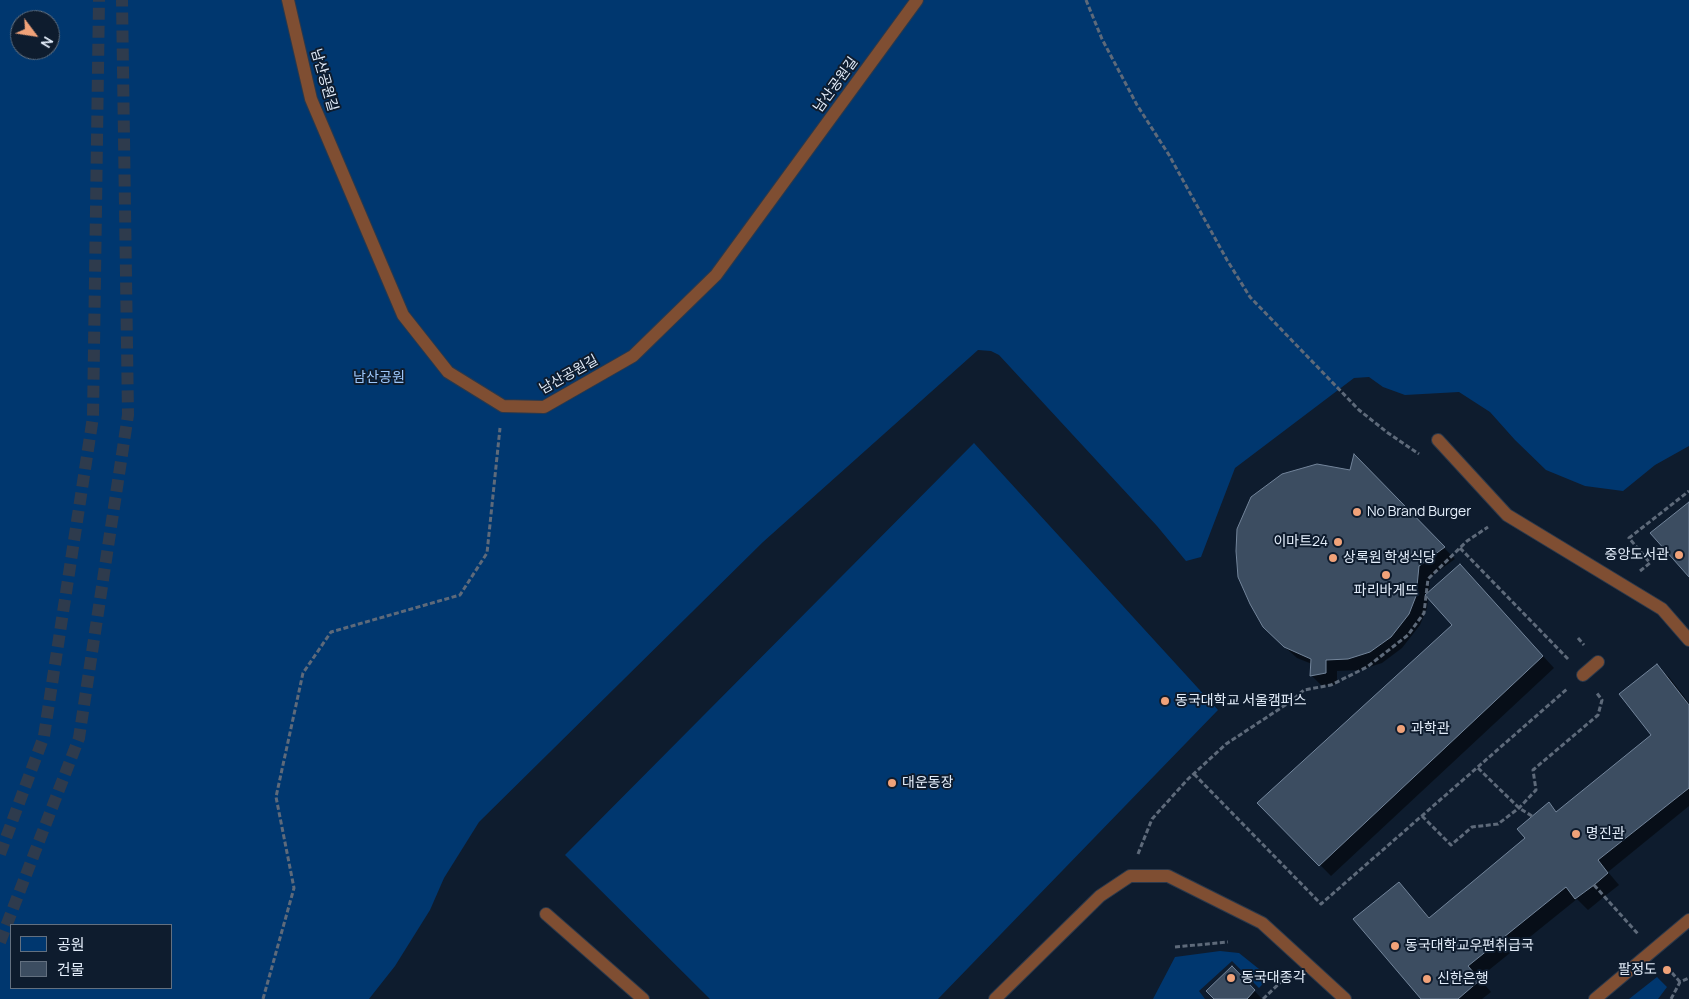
<!DOCTYPE html>
<html>
<head>
<meta charset="utf-8">
<style>
  body { margin:0 }
  #map { position:relative; width:1689px; height:999px; overflow:hidden; background:#0e1c2e; font-family:Manrope,"Noto Sans KR",sans-serif }
  canvas { display:block }
  .legend { position:absolute; left:10px; top:924px; width:162px; height:65px; box-sizing:border-box; background:#0e1c2e; border:1px solid #637080; margin:0; padding:6px 9px; list-style:none; font-size:15px; color:#e3edfa }
  .legend li { display:flex; align-items:center; gap:10px; height:25px }
  .legend b { width:25px; border:1px solid #637080 }
  .north { position:absolute; left:10px; top:10px; width:50px; height:50px; box-sizing:border-box; background:#0e1c2e; border:1px solid #637080; border-radius:50%; rotate:121deg; font-size:14px; font-weight:700; line-height:20px; text-align:center; color:#e3edfa }
  .north::after { content:''; display:block; margin:auto; width:18px; height:22px; background:#f0a279; clip-path:polygon(50% 0,100% 100%,50% 72%,0 100%) }
</style>
</head>
<body>
<div id="map">
<canvas width="1689" height="999"></canvas>
<ul class="legend">
<li><b style="height:14px;background:#00376f"></b>공원</li>
<li><b style="height:14px;background:#3c4d61"></b>건물</li>
</ul>
<div class="north">N</div>
</div>
<script>
const context = document.querySelector('canvas').getContext('2d');
context.lineJoin = 'round';
function fillPath(path, color) { context.fillStyle = color; context.fill(path, 'evenodd'); }
const toPath = rows => new Path2D(rows.map(r => 'M' + r).join(''));
function stroke(path, color, width, dash) { context.strokeStyle = color; context.lineWidth = width; context.lineCap = dash ? 'butt' : 'round'; context.setLineDash(dash || []); context.stroke(path); }
function drawText(font, color, halo, rows, align = 'center') {
  context.font = font + ' Manrope,"Noto Sans KR",sans-serif'; context.lineWidth = 4; context.setLineDash([]); context.textBaseline = 'middle'; context.strokeStyle = halo; context.fillStyle = color; for (const [text, x, y, turn = 0] of rows) {
    context.save(); context.translate(x, y); context.rotate((+turn || 0) * Math.PI / 180); context.textAlign = isNaN(turn) ? turn : align; if (halo) context.strokeText(text, 0, 0); context.fillText(text, 0, 0); context.restore();
  }
}
fillPath(toPath([
  [0,0,1689,0,1689,446,1655,465,1623,491,1585,486,1546,470,1515,440,1490,412,1459,392,1405,395,1383,387,1369,377,1354,378,1235,468,1201,557,1186,561,1157,526,999,355,991,351,978,350,763,542,479,822,444,878,430,910,395,966,369,999,0,999],
  [20,20,50,20,50,50,20,50],
  [11,925,171,925,171,988,11,988],
  [974,443,1218,710,938,999,710,999,565,855],
  [1220,951,1239,953,1269,977,1259,988,1232,961,1199,991,1205,999,1153,999,1175,957],
  [1657,977,1667,987,1658,999,1629,999]
]), '#00376f');
fillPath(toPath([
  [1355,457,1455,559,1430,577,1429,594,1471,577,1554,668,1331,876,1259,803,1454,625,1428,597,1427,608,1420,625,1402,648,1382,663,1360,670,1337,671,1337,684,1322,686,1311,675,1312,664,1297,658,1276,639,1351,472],
  [1657,666,1669,677,1689,703,1689,806,1608,872,1619,885,1605,896,1588,910,1577,899,1479,978,1491,992,1482,999,1422,999,1399,883,1430,918,1527,838,1549,804,1557,812,1652,736],
  [1240,975,1262,999,1215,999]
]), '#0007');
const building = toPath([
  [1354,454,1445,547,1419,566,1416,596,1409,614,1391,637,1370,652,1348,659,1326,660,1326,673,1310,676,1311,659,1284,647,1263,627,1250,604,1238,577,1236,551,1237,529,1251,497,1282,474,1317,464,1350,470,1354,454],
  [1689,502,1689,577,1650,533,1689,502],
  [1460,564,1543,656,1319,866,1257,803,1452,625,1425,595,1460,564],
  [1657,664,1689,705,1689,788,1598,860,1608,873,1594,885,1575,899,1566,887,1468,966,1480,980,1458,999,1421,999,1353,919,1399,882,1429,918,1525,838,1517,829,1549,802,1556,812,1651,735,1619,694,1657,664],
  [1232,966,1255,990,1247,999,1214,999,1206,991,1232,966]
]);
fillPath(building, '#3c4d61');
stroke(building, '#73859b', 1);
stroke(toPath([
  [0,854,44,736,93,417,99,0],
  [0,942,79,738,128,415,122,0]
]), '#2e3b4d', 12, [12, 6]);
const service = toPath([
  [1438,440,1507,515,1662,609,1689,640],
  [546,914,643,999],
  [995,999,1100,896,1130,876,1168,876,1262,923,1345,999],
  [1595,999,1689,920]
]);
const pedestrian = toPath([
  [288,0,311,99,403,315,448,372,503,406,544,407,633,356,716,275,917,0],
  [1583,675,1598,662]
]);
stroke(service, '#2c394b', 14);
stroke(pedestrian, '#2c394b', 14);
stroke(toPath([
  [1086,0,1102,39,1137,105,1169,155,1227,260,1250,297,1359,410,1388,433,1419,454],
  [1460,548,1568,659],
  [1640,571,1650,563,1629,538,1689,491],
  [1578,638,1584,645],
  [1478,768,1519,808,1532,816],
  [1194,774,1321,904,1567,689],
  [1422,816,1451,845,1472,827,1498,824,1519,808,1536,790,1533,770,1598,715,1602,700,1596,692],
  [1138,854,1152,819,1187,780,1226,744,1290,702,1304,690,1331,685,1367,667,1408,635,1424,613,1428,579,1467,541,1488,527],
  [1594,885,1638,934],
  [1175,947,1228,942],
  [1667,967,1680,982],
  [263,999,294,888,276,797,303,673,331,632,460,595,487,553,500,428],
  [1263,999,1288,975],
  [1671,999,1680,982,1689,978]
]), '#5e6a7a', 3, [5, 2.5]);
stroke(service, '#7f4e32', 12);
stroke(pedestrian, '#7f4e32', 12);
for (const [x, y, r, color] of [
  [1357,512,5,"#f0a279"],
  [1338,542,5,"#f0a279"],
  [1679,555,5,"#f0a279"],
  [1333,558,5,"#f0a279"],
  [1386,575,5,"#f0a279"],
  [1165,701,5,"#f0a279"],
  [1401,729,5,"#f0a279"],
  [892,783,5,"#f0a279"],
  [1576,834,5,"#f0a279"],
  [1395,946,5,"#f0a279"],
  [1667,970,5,"#f0a279"],
  [1231,978,5,"#f0a279"],
  [1427,979,5,"#f0a279"]
]) { const dot = new Path2D(); dot.arc(x, y, r, 0, 2 * Math.PI); context.fillStyle = color; context.fill(dot); stroke(dot, '#0e1c2e', 2); }
drawText('14px', '#e3edfa', '#0e1c2e', [
  ["남산공원길",324,80,74],
  ["남산공원길",836,85,-54],
  ["남산공원길",569,375,-29]
]);
drawText('14px', '#9cc6fa', '#0e1c2e', [
  ["남산공원",379,378]
]);
drawText('14px', '#e3edfa', '#0e1c2e', [
  ["No Brand Burger",1367,512],
  ["이마트24",1328,542,"right"],
  ["중앙도서관",1669,555,"right"],
  ["상록원 학생식당",1343,558],
  ["파리바게뜨",1386,591,"center"],
  ["동국대학교 서울캠퍼스",1175,701],
  ["과학관",1411,729],
  ["대운동장",902,783],
  ["명진관",1586,834],
  ["동국대학교우편취급국",1405,946],
  ["팔정도",1657,970,"right"],
  ["동국대종각",1241,978],
  ["신한은행",1437,979]
], 'left');
</script>
</body>
</html>
